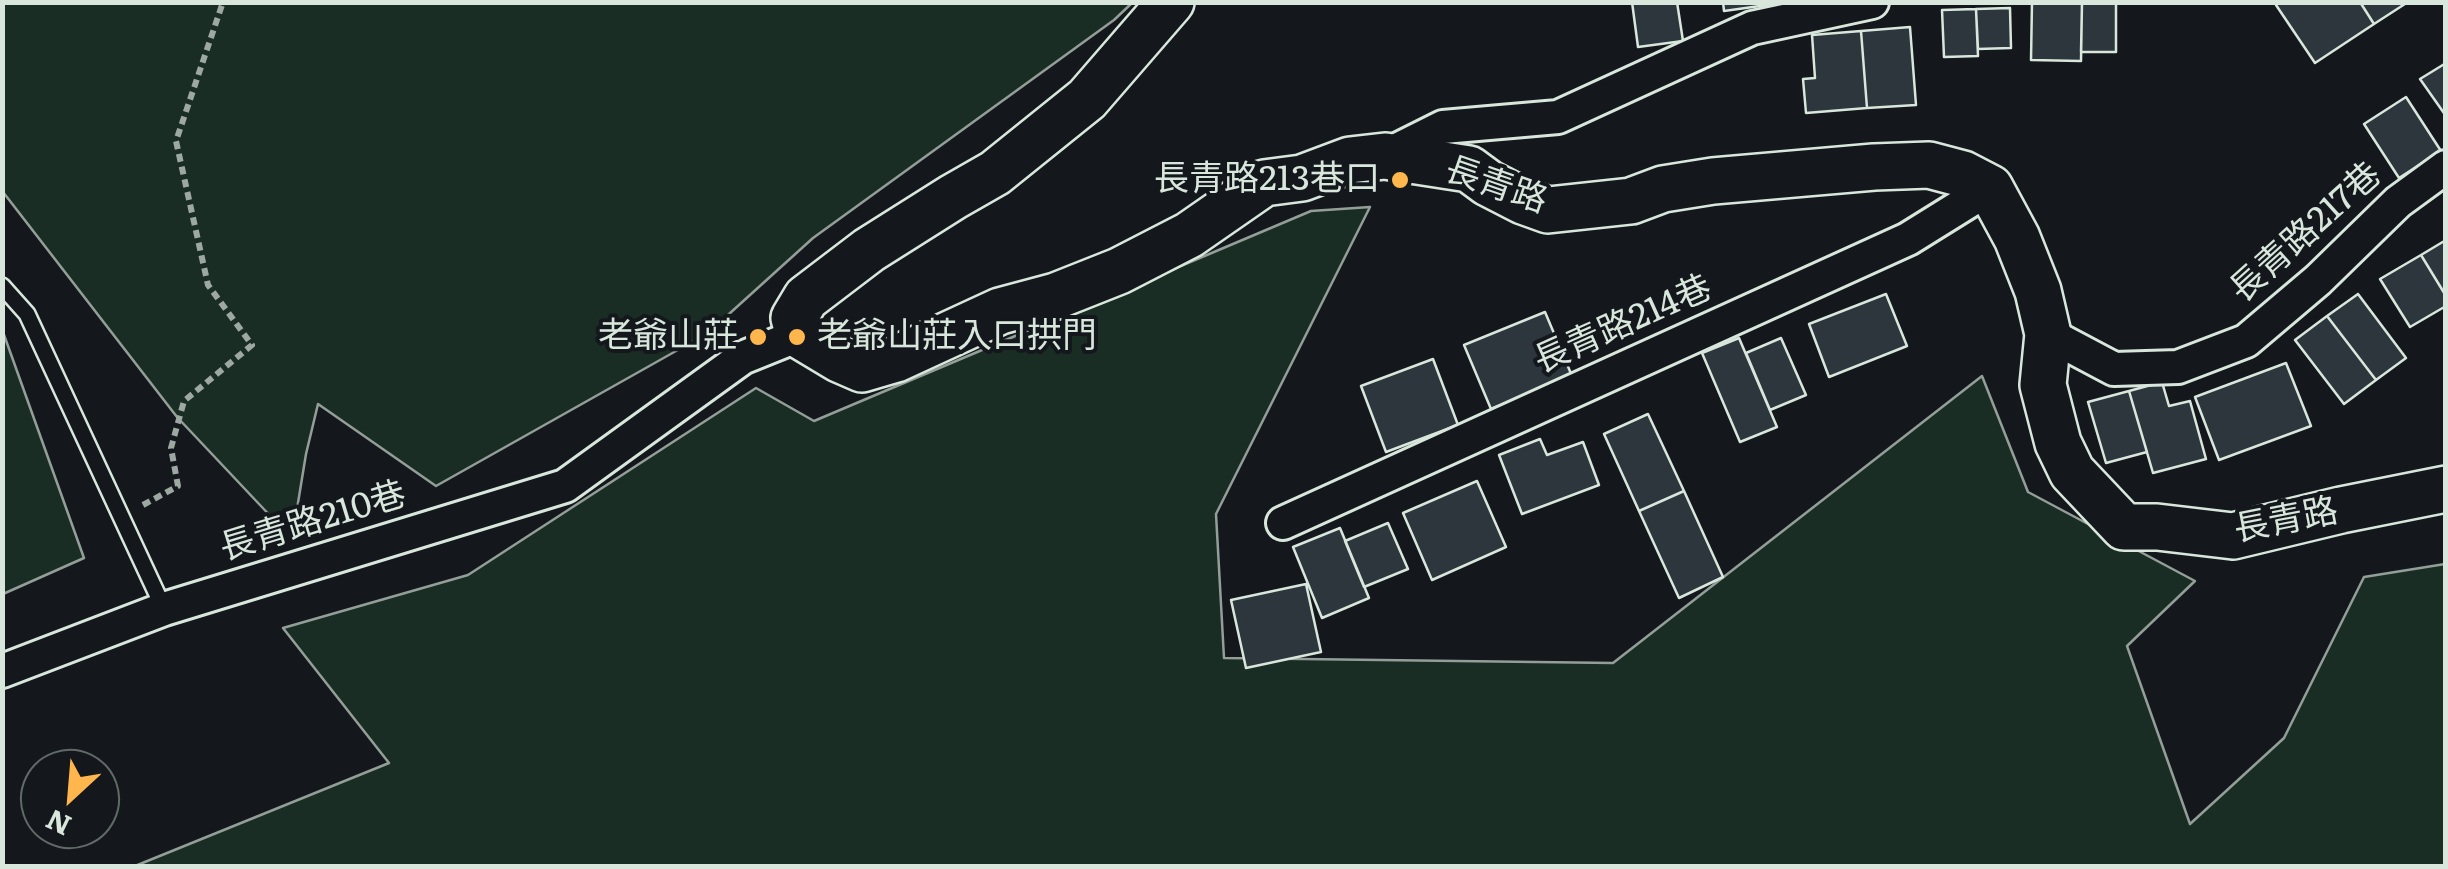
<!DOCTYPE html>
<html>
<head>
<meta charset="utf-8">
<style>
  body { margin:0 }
  #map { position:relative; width:2448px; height:869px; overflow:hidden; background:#14181c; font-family:Literata,serif }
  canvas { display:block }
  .frame { position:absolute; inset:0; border:5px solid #d8e6dc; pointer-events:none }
  .north { position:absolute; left:20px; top:749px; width:100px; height:100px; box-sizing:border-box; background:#14181c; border:2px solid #626a69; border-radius:50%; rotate:206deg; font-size:28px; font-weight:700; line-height:40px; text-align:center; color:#d8e6dc }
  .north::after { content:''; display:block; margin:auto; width:35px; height:45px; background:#ffb74d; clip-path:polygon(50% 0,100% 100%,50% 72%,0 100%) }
</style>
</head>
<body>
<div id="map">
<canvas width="2448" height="869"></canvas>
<div class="frame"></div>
<div class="north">N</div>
</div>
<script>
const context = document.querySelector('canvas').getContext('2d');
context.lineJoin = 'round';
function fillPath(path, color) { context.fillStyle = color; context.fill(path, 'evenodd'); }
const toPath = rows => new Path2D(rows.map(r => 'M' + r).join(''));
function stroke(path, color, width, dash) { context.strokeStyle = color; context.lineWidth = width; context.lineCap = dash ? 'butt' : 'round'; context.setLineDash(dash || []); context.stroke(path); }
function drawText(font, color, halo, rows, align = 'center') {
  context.font = font + ' Literata,"Noto Sans TC",serif'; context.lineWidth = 8; context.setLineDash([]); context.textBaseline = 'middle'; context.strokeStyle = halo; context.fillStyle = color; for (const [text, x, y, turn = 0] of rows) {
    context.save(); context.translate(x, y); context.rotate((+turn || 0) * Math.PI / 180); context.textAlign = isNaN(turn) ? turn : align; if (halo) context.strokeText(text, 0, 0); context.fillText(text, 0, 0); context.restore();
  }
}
const green = toPath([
  [3,2,1132,2,1132,3,1114,20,813,238,708,333,436,486,318,404,306,454,297,509,276,522,177,417,3,192,3,2],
  [1370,207,1216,514,1224,658,1613,663,1982,376,2028,492,2195,581,2127,646,2190,824,2284,738,2364,577,2445,564,2445,866,135,866,389,763,283,628,468,575,756,388,814,421,1311,211,1370,207],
  [3,332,84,558,3,594,2,594,3,332]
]);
fillPath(green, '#1a2d24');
stroke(green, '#939e99', 2.5);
const building = toPath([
  [1632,2,1677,2,1683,41,1638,47,1632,2],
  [1723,2,1766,2,1767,5,1724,11,1723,2],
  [2032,2,2082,2,2081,61,2031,60,2032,2],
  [2082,2,2116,2,2116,52,2081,52,2082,2],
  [2281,2,2360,2,2374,24,2315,63,2276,5,2281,2],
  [2360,2,2408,2,2374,24,2360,2],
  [2010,8,2011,48,1978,49,1976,9,2010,8],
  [1976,9,1978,56,1944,57,1942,10,1976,9],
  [1910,27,1916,105,1867,108,1861,31,1910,27],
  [1861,31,1867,108,1806,113,1803,79,1815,78,1812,35,1861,31],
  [2446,63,2446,116,2420,79,2446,63],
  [2406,97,2441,151,2399,178,2364,124,2406,97],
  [2446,240,2446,296,2421,255,2446,240],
  [2421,255,2446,296,2446,306,2410,327,2380,279,2421,255],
  [1886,294,1907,346,1829,377,1809,324,1886,294],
  [2358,294,2406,358,2376,380,2327,316,2358,294],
  [1545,312,1572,376,1491,409,1464,345,1545,312],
  [2327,316,2376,380,2344,404,2295,340,2327,316],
  [1739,338,1777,427,1740,442,1702,353,1739,338],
  [1781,338,1806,395,1770,410,1746,353,1781,338],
  [1433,359,1458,425,1386,452,1361,386,1433,359],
  [2286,363,2311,426,2219,460,2195,397,2286,363],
  [2162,382,2169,406,2190,401,2206,459,2153,473,2129,391,2162,382],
  [2129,391,2147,452,2106,463,2088,402,2129,391],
  [1648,414,1684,491,1639,511,1604,434,1648,414],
  [1540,439,1547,455,1583,442,1599,485,1522,514,1499,455,1540,439],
  [1477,481,1506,547,1432,580,1403,513,1477,481],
  [1684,491,1723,577,1679,598,1639,511,1684,491],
  [1388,523,1408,569,1364,587,1345,541,1388,523],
  [1340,528,1369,598,1322,618,1293,547,1340,528],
  [1306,584,1321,652,1246,668,1231,600,1306,584]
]);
fillPath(building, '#2c363c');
stroke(building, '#d8e6dc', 2.5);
const lane = toPath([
  [2,286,27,314,164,609]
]);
const street = toPath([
  [1385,156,1443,127,1558,117,1752,28,1872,2],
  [2048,334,2114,369,2178,367,2246,341,2318,280,2398,202,2446,167],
  [1283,523,1908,239,1990,188],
  [2,671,164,609,565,486,742,358,799,335]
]);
const secondary = toPath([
  [1171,2,1087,99,995,173,953,197,869,250,806,298,794,318,799,335,839,359,862,369,896,359,1000,311,1056,296,1119,271,1189,235,1264,183,1302,178,1350,160,1385,156,1469,169,1488,183,1523,201,1548,210,1631,201,1663,189,1713,181,1874,167,1929,165,1963,174,1990,188,2017,238,2038,291,2048,334,2043,385,2058,443,2072,472,2124,527,2157,527,2233,536,2341,510,2446,489]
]);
stroke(lane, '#d8e6dc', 20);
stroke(street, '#d8e6dc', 38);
stroke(secondary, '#d8e6dc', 50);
stroke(toPath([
  [143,505,178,486,171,448,184,401,252,345,208,285,176,141,223,2]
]), '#9da8a2', 6, [8, 5]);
stroke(lane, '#14181c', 15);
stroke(street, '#14181c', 32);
stroke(secondary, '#14181c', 45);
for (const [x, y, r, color] of [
  [1400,180,10,"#ffb74d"],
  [758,337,10,"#ffb74d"],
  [797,337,10,"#ffb74d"]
]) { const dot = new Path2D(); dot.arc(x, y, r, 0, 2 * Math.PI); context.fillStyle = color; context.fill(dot); stroke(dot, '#14181c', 4); }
drawText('35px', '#d8e6dc', '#14181c', [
  ["長青路213巷口",1380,180],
  ["老爺山莊",738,337],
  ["老爺山莊入口拱門",817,337,"left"]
], 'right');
drawText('35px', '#d8e6dc', '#14181c', [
  ["長青路",1496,186,19],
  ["長青路217巷",2306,233,-42],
  ["長青路214巷",1623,325,-24],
  ["長青路",2286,521,-11],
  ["長青路210巷",313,522,-17]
]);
</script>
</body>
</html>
